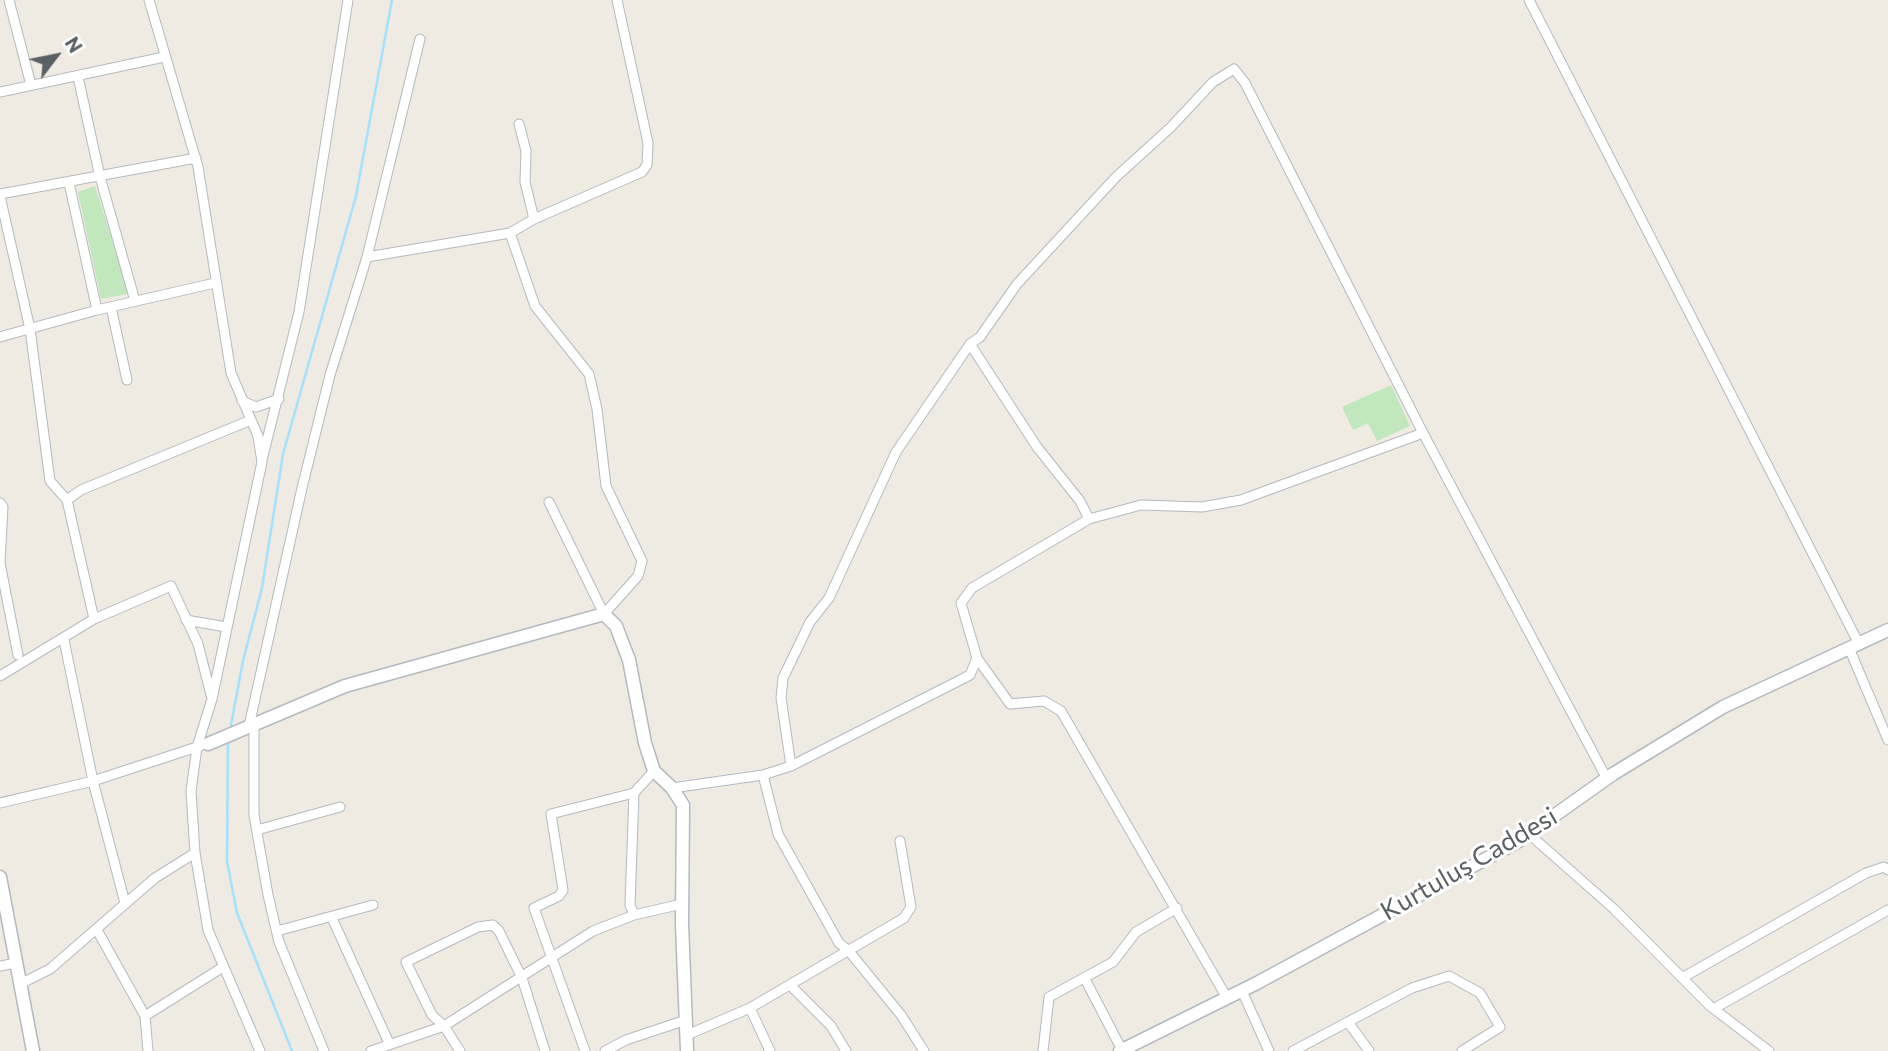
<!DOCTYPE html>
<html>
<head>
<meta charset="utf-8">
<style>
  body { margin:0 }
  #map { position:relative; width:1888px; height:1051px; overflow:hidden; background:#efeae2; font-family:Commissioner,sans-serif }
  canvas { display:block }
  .north { position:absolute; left:21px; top:21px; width:70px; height:70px; -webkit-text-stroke:5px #fff; paint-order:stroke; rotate:58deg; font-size:19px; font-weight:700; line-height:28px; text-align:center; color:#5a6064 }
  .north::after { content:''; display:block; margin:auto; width:24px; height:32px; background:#5a6064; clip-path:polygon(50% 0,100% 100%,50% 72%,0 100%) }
</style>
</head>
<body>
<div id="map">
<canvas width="1888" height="1051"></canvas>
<div class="north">N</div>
</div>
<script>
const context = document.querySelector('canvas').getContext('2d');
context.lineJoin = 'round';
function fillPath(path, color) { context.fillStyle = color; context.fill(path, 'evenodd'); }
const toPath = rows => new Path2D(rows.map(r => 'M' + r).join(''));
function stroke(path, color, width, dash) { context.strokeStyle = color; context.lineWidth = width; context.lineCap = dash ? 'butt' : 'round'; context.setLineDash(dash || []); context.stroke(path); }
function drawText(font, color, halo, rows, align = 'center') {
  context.font = font + ' Commissioner,sans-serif'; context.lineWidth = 6; context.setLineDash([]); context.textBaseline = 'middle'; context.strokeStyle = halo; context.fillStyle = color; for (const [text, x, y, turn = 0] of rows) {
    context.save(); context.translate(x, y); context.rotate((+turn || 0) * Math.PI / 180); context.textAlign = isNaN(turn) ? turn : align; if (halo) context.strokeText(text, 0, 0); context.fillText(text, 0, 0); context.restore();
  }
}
fillPath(toPath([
  [95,186,128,290,127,294,101,299,78,192],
  [1391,385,1410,426,1377,441,1368,423,1353,430,1342,407]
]), '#c1e8bc');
stroke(toPath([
  [230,730,243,661,262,588,283,454,356,196,392,0],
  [228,740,227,861,237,913,292,1051]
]), '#a2e1ff', 2.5);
const street = toPath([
  [9,0,31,85],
  [149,0,198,167,231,373,258,436,262,462,212,699,197,747,191,791,195,853,208,930,260,1051],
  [1529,0,1859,644],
  [78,77,100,177,135,301],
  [0,92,164,57],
  [519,124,526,151,525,182,534,219],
  [69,183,97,310],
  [0,194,196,158],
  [0,196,30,329,50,481,67,500,94,619,171,586,198,644,211,695],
  [510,233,535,306,589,374,597,409,606,486,642,561,638,576,604,614,549,502],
  [367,257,510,233,534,219,642,172,647,165,648,143,617,0],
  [111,307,127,380],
  [0,337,97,310,215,283],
  [970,344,1037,447,1080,501,1089,519],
  [242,401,256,407,279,399],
  [262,460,299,312,348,0],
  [67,500,81,490,251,420],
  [0,503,3,507,0,563,18,655],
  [186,620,226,627],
  [64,640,93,781,125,903],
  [1849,648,1888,740],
  [0,676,94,619],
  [254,724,254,815,268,895,279,942,324,1051],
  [249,726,302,488,330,375,367,257,420,39],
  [791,766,781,698,783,678,810,622,829,598,896,452,970,344,980,337,1017,284,1116,177,1171,127,1213,82,1234,69,1245,83,1423,433,1607,779],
  [763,775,778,834,839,943,848,950,901,1015,924,1051],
  [672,788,763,775,791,766,970,675,977,658],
  [634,793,630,905,634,915],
  [0,803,93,781,200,746],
  [257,830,340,807],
  [1529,834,1614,909,1710,1006,1769,1051],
  [332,918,389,1043],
  [97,930,145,1016,148,1051],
  [277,931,373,905],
  [0,966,16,963],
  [1682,978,1866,873,1884,867,1888,870],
  [1085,979,1122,1050],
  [20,984,50,969,155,878,195,853],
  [790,985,831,1026,846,1051],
  [1242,991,1269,1051],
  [1227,998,1061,711,1044,701,1010,704,977,658,961,603,972,588,1089,519,1141,505,1202,507,1241,500,1423,433],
  [750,1008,770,1051],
  [1715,1008,1888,910],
  [145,1016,223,967],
  [1348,1022,1369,1051],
  [687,1035,750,1008,904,918,911,907,900,841],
  [371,1051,444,1026,593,931,634,915,682,904],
  [460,1051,444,1026,432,1015,406,962,478,927,493,925,499,931,522,978,545,1051],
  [585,1051,534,908,559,896,563,890,551,814,634,793,654,771],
  [605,1051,626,1040,686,1020],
  [1043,1051,1049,997,1113,962,1136,932,1177,908],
  [1293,1051,1412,988,1449,976,1480,993,1500,1027,1462,1051]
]);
const secondary = toPath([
  [208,744,345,686,604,614,616,626,629,660,645,743,654,771,672,788,683,805,682,924,687,1051],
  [0,877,33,1051],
  [1120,1051,1257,983,1517,842,1613,774,1723,707,1888,630]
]);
stroke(street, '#b5b9be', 11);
stroke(secondary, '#b4b9be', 15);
stroke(street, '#fff', 9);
stroke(secondary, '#fff', 12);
drawText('26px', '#5a6064', '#fff', [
  ["Kurtuluş Caddesi",1469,864,-30]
]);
</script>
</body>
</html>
